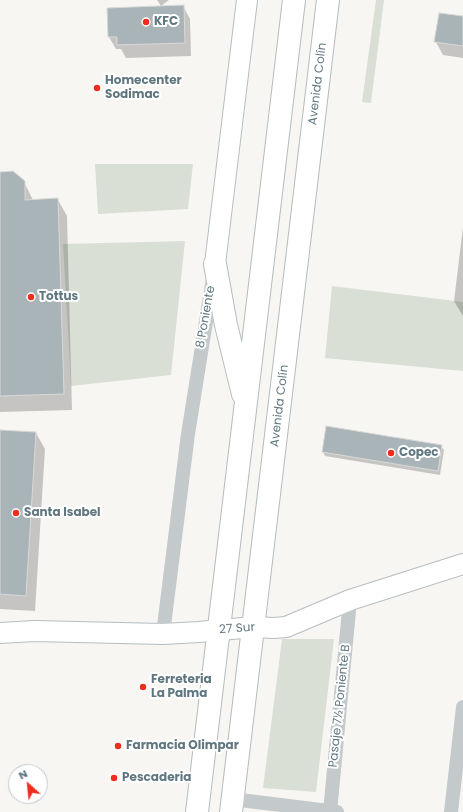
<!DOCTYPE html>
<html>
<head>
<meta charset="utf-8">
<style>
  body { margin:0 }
  #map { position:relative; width:463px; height:812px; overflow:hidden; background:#f7f6f3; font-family:Poppins,sans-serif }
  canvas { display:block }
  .north { position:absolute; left:8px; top:764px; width:40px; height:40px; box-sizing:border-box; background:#fff; border:1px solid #bfc9cc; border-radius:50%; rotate:333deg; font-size:11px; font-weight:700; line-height:16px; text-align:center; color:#607780 }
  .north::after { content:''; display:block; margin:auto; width:14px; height:18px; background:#ed2e1e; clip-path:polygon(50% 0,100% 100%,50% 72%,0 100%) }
</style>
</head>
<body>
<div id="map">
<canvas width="463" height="812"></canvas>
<div class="north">N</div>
</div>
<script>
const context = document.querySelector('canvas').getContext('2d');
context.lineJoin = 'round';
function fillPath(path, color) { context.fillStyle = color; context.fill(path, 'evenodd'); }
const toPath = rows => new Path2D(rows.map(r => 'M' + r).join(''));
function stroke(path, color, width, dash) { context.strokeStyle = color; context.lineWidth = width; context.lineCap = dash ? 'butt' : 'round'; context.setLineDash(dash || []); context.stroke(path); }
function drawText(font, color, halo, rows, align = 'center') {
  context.font = font + ' Poppins,sans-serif'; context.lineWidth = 4; context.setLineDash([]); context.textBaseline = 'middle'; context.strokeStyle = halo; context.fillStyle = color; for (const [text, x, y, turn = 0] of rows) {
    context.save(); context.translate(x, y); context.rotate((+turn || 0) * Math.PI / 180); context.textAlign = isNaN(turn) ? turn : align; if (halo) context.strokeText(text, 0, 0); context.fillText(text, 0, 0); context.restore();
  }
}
fillPath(toPath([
  [376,0,384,0,371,103,362,102],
  [95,164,193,164,188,209,98,214],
  [185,241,171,375,71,386,63,244],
  [332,286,463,302,463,371,325,358],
  [282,639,334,639,316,792,263,788]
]), '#d9dfd4');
fillPath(toPath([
  [157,0,169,0,161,6],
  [183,6,190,19,191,56,126,58,121,49,116,49,109,37],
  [463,17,463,58,443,55,436,42],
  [0,173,24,182,33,200,58,200,67,216,72,410,0,412],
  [463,227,463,316,454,301],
  [0,431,36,433,45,449,35,611,0,609],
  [441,446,444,450,440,475,325,456,323,452]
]), '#0003');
const building = toPath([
  [184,5,185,43,117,45,117,37,108,37,107,8,184,5],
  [439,13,463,16,463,46,434,42,439,13],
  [13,171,25,181,25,200,58,198,64,394,0,396,0,172,13,171],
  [326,426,442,445,438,471,322,452,326,426],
  [0,430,36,432,26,596,0,594,0,430]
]);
fillPath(building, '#a8b4b7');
stroke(building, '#d8d8d6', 1);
const secondary = toPath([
  [215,264,247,0],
  [0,633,34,631,163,634,199,632,253,627,274,628,286,627,350,600,463,564]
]);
const primary = toPath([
  [215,264,226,325,243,394],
  [197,812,294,0],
  [231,812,328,0]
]);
stroke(secondary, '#b6bdc0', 22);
stroke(primary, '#b5bbbe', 24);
stroke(toPath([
  [163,634,188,434,213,278],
  [232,799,337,812],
  [330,812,350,600],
  [451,812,463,707]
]), '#c4c9cb', 14);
stroke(secondary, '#fff', 20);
stroke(primary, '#fff', 22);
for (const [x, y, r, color] of [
  [146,22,4,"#ed2e1e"],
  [97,88,4,"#ed2e1e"],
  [31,297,4,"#ed2e1e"],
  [391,453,4,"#ed2e1e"],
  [16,513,4,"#ed2e1e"],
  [143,687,4,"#ed2e1e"],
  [118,746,4,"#ed2e1e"],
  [114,778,4,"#ed2e1e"]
]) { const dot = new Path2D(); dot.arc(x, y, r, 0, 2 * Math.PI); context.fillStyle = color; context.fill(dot); stroke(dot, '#fff', 1.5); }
drawText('bold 12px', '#607780', '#fff', [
  ["KFC",154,22],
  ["Homecenter",105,81],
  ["Sodimac",105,95],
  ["Tottus",39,297],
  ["Copec",399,453],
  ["Santa Isabel",24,513],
  ["Ferreteria",151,680],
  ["La Palma",151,694],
  ["Farmacia Olimpar",126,746],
  ["Pescaderia",122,778]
], 'left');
drawText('12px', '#607780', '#fff', [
  ["Avenida Colín",318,84,-83],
  ["8 Poniente",206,317,-80],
  ["Avenida Colín",280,406,-83],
  ["27 Sur",237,629,-4],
  ["Pasaje 7½ Poniente B",340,706,-84]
]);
</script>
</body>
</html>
